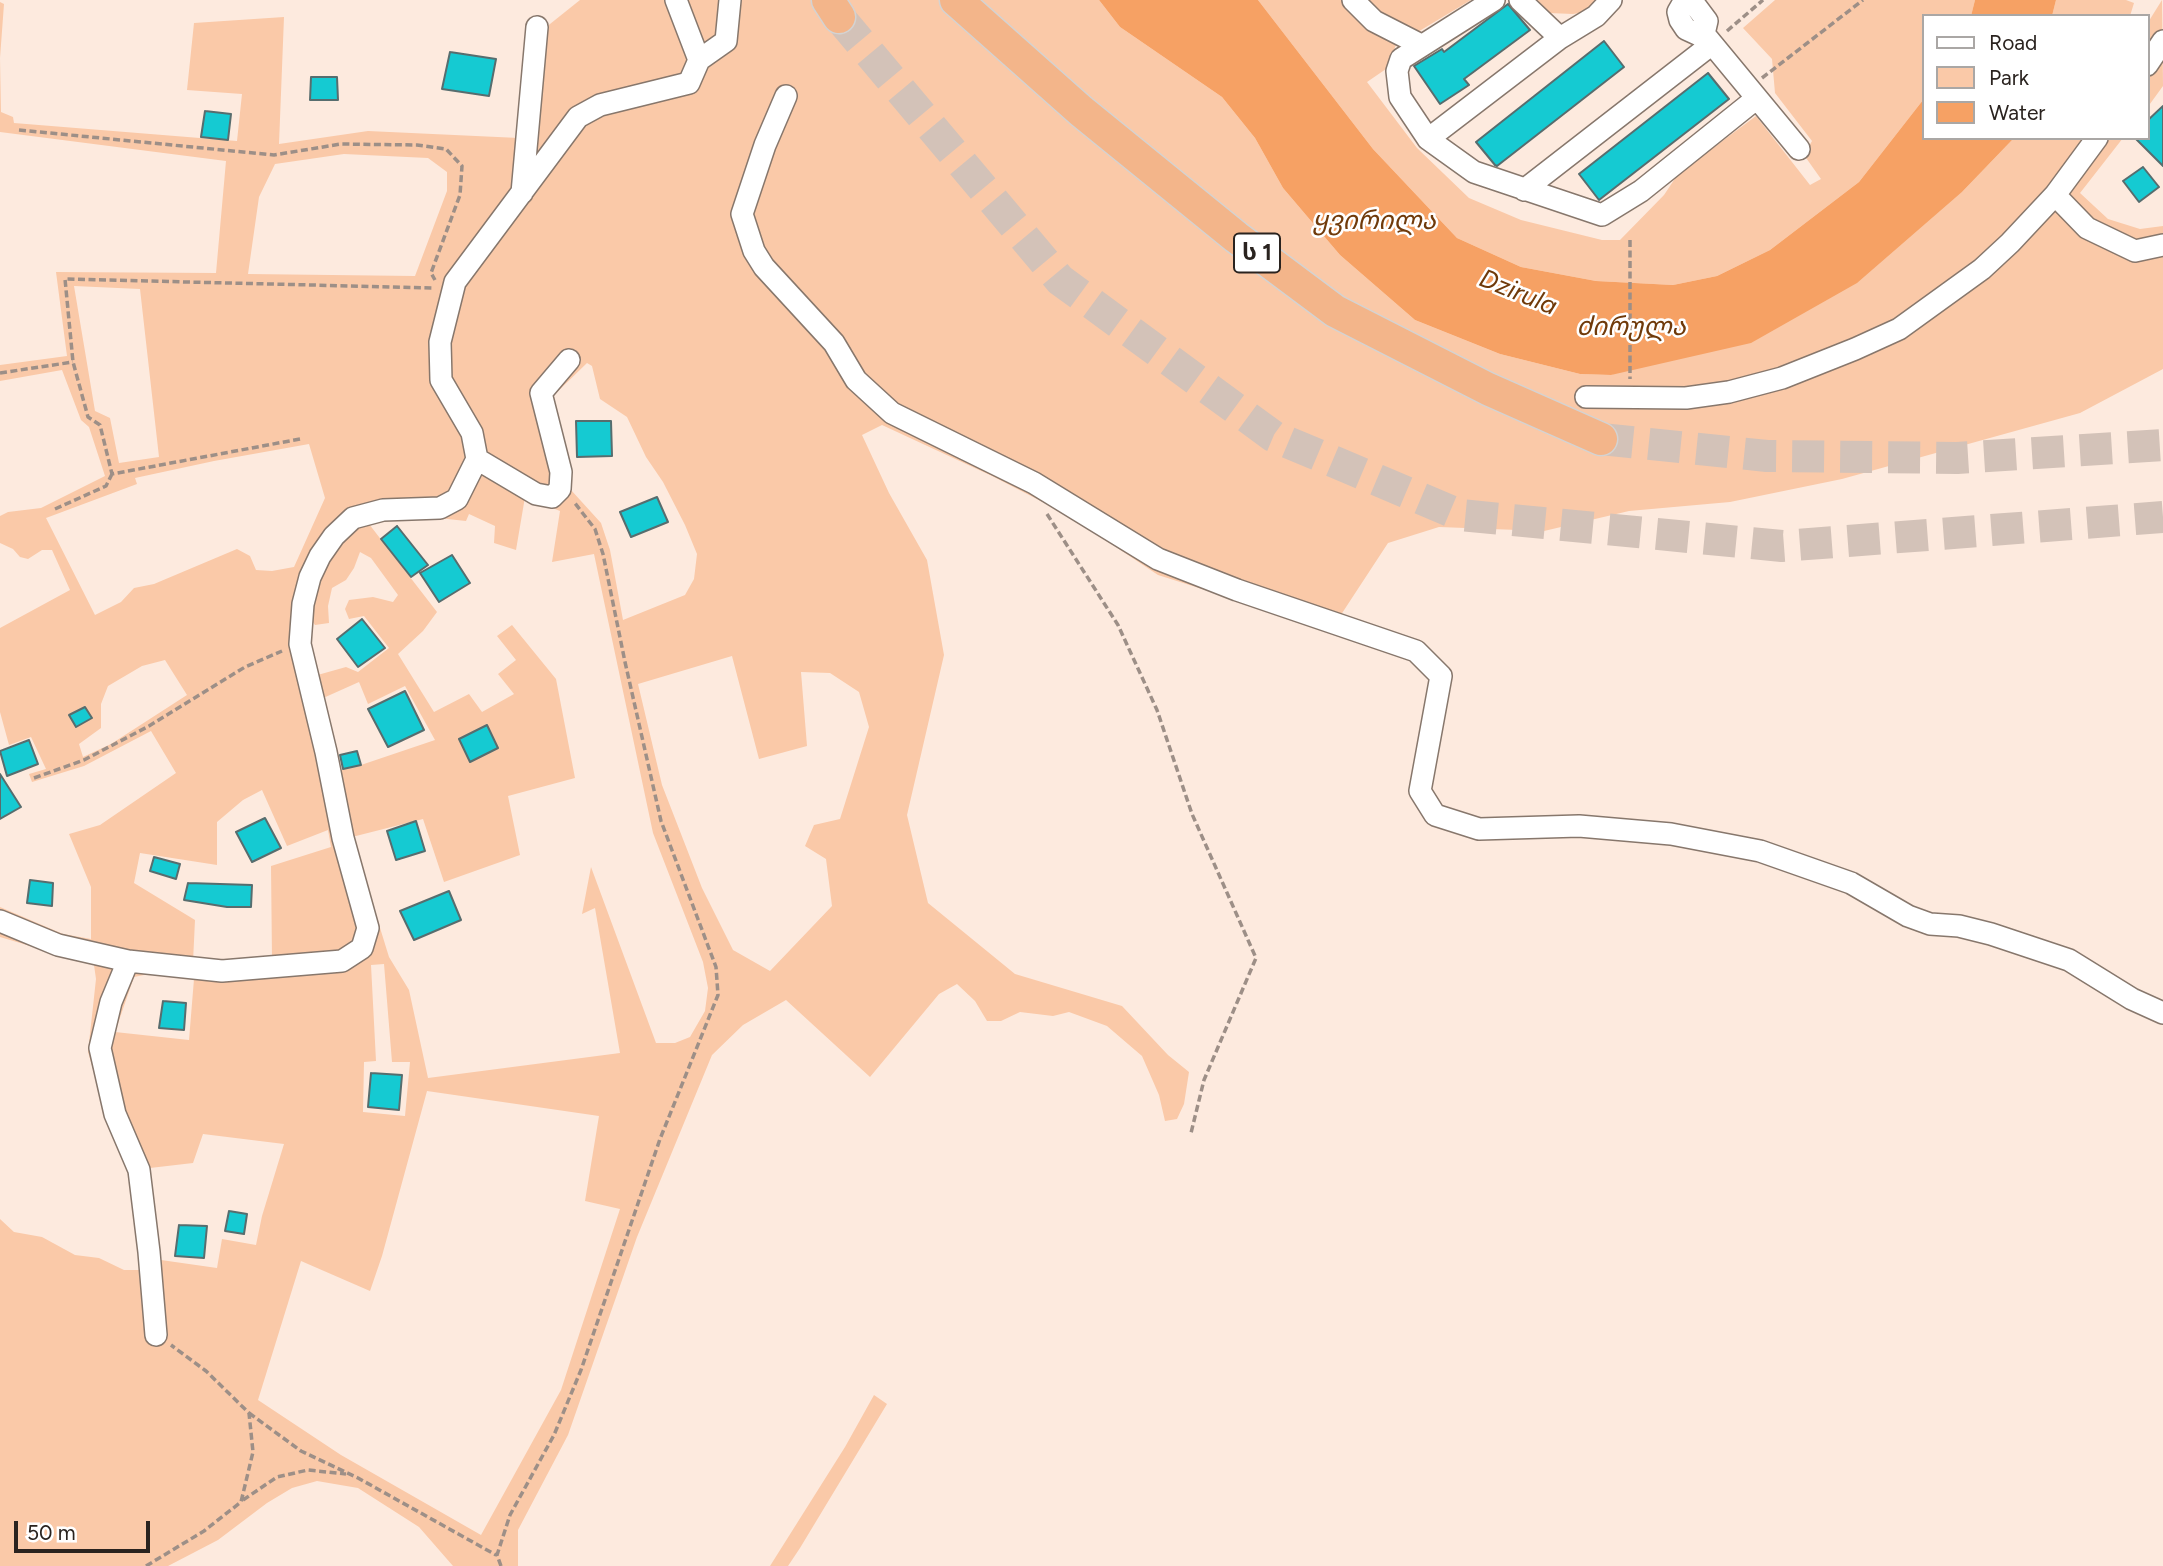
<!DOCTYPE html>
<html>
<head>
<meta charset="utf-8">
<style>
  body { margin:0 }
  #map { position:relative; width:2163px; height:1566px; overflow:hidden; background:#fdeade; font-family:Figtree,sans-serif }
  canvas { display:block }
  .legend { position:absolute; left:1922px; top:14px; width:228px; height:126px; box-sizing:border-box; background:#fff; border:2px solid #aaa7a5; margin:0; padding:9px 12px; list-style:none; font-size:21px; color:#2a231f }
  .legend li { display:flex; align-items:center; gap:14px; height:35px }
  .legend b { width:35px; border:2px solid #aaa7a5 }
  .scale { position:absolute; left:14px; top:1521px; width:136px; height:32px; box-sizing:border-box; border:4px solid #2a231f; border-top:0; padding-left:9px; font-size:21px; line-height:24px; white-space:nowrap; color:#2a231f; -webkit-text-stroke:5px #fff; paint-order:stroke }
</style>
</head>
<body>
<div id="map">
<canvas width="2163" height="1566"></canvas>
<ul class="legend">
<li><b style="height:9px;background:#fff"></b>Road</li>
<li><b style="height:19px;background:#fac9a8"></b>Park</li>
<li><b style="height:19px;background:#f6a164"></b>Water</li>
</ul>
<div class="scale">50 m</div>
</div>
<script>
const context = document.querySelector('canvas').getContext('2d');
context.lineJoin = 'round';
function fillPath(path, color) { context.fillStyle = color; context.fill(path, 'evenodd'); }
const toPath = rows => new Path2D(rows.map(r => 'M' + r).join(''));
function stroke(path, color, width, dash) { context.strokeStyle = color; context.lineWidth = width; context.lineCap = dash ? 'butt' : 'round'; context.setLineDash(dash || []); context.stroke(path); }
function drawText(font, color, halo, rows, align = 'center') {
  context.font = font + ' Figtree,"Noto Sans Georgian",sans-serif'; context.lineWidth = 5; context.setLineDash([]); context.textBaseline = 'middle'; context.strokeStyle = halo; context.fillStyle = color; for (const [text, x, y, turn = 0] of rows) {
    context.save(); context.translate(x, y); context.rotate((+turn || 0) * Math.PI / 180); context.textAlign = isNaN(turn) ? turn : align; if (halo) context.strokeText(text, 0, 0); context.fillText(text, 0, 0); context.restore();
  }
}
fillPath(toPath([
  [580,0,1099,0,1120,27,1222,97,1255,138,1283,188,1340,255,1415,320,1500,354,1580,374,1611,375,1963,191,2014,138,2123,138,2080,193,2108,219,2140,229,2163,226,2163,369,2080,413,1842,479,1730,502,1629,511,1544,531,1439,527,1388,543,1331,630,1158,575,1068,515,992,476,882,425,862,435,889,493,927,560,944,655,907,815,928,903,1015,974,1122,1006,1168,1055,1189,1072,1184,1104,1177,1119,1165,1121,1159,1095,1142,1056,1107,1026,1069,1012,1053,1016,1020,1012,1001,1021,987,1021,975,1001,957,984,939,994,870,1077,786,1000,743,1025,712,1055,637,1237,568,1435,518,1530,518,1566,453,1566,419,1527,358,1488,317,1481,292,1488,267,1503,218,1540,168,1566,0,1566,0,1219,14,1232,42,1237,75,1255,99,1258,124,1270,142,1270,132,1181,107,1118,88,1052,96,979,94,965,0,937,0,907,63,934,91,939,91,887,69,834,100,825,176,773,151,731,84,766,32,782,29,774,46,769,31,737,9,745,0,712,0,628,70,590,52,550,42,550,28,559,20,557,13,549,0,543,0,516,8,512,41,508,105,476,89,427,81,420,62,370,0,381,0,365,67,356,56,272,216,273,226,161,0,132,0,2,4,4,0,58,1,112,13,117,14,123,237,141,242,94,187,90,194,23,284,17,279,144,368,131,519,138,545,28],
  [344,154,428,158,447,172,447,191,415,276,248,274,259,197,275,164],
  [74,286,140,289,159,457,119,463,110,418,95,411],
  [587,363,592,366,600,399,627,417,646,457,663,482,685,525,697,554,694,579,685,595,623,620,610,550,601,523,571,490,568,466,551,398],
  [309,444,325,498,294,567,272,571,256,570,250,556,237,549,154,584,134,588,121,602,95,615,46,518,137,484,135,478,214,461],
  [525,497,560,511,552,562,594,554,653,833,703,962,708,988,705,1011,690,1037,675,1043,656,1043,591,867,582,914,595,908,620,1053,428,1078,409,990,389,957,352,837,423,819,444,882,520,855,508,796,575,778,556,679,512,625,497,636,516,660,498,674,514,694,482,712,469,694,434,712,398,654,423,631,437,612,369,524,387,517,429,517,466,521,469,514,495,526,494,543,516,550],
  [360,552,371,558,398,595,393,602,373,597,349,600,345,609,349,619,364,616,389,648,358,672,346,667,314,676,310,649,312,621,315,625,329,623,328,606,332,588,346,580,354,568],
  [732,656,759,759,807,746,801,672,830,673,859,692,869,727,840,819,814,825,805,846,826,859,832,906,770,971,733,950,702,888,662,785,638,684],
  [165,660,187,695,111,744,83,757,79,744,101,728,101,704,108,686,142,666],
  [359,682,368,704,405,686,435,740,361,765,340,770,321,699],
  [262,790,287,846,328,830,331,847,271,866,272,959,193,962,195,920,134,883,140,853,217,865,217,822,243,800],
  [384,964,392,1062,410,1062,405,1116,363,1112,364,1062,376,1061,371,965],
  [149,974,194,979,189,1040,115,1032,134,977],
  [427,1091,599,1116,585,1201,620,1209,561,1390,481,1535,341,1455,258,1400,301,1261,370,1291,382,1256],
  [203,1134,284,1144,262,1216,256,1245,222,1239,217,1268,161,1260,150,1168,193,1163],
  [1258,0,1471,0,1396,45,1386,69,1367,82,1417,148,1469,198,1521,220,1602,240,1620,240,1664,195,1678,174,1756,116,1810,185,1821,179,1804,155,1812,141,1775,93,1772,59,1743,28,1775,0,1975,0,1971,16,1923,16,1923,100,1859,182,1770,250,1717,276,1673,285,1596,281,1521,267,1457,238,1373,149],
  [1536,0,1595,0,1590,11,1573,14,1549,13],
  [2056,0,2126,0,2134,3,2130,16,2052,16],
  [2162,0,2163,86,2147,108,2147,24],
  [874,1395,887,1404,800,1548,788,1566,770,1566,845,1447]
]), '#fac9a8');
fillPath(toPath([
  [1099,0,1258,0,1373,149,1457,238,1521,267,1596,281,1673,285,1717,276,1770,250,1859,182,1923,100,1923,138,2014,138,1963,191,1857,283,1751,343,1611,375,1580,374,1500,354,1415,320,1340,255,1283,188,1255,138,1222,97,1120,27],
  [1975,0,2056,0,2052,16,1971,16]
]), '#f6a164');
const building = toPath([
  [1508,4,1530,30,1464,79,1469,85,1440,104,1414,66,1442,49,1444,52,1508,4],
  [1604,41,1624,67,1497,166,1495,165,1476,142,1604,41],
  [450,52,496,59,489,96,442,89,450,52],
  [1708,73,1729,99,1599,200,1579,174,1708,73],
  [311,77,337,77,338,100,310,100,311,77],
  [2163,106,2163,166,2135,138,2147,138,2147,121,2163,106],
  [205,111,231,114,228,140,201,137,205,111],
  [2143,167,2159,187,2139,202,2123,181,2143,167],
  [576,421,611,421,612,456,577,457,576,421],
  [657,497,668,522,631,537,620,512,657,497],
  [397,526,428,565,411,577,381,539,397,526],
  [452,555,470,583,439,602,420,573,452,555],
  [362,619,385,648,358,667,337,639,362,619],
  [405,691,424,730,388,747,368,709,405,691],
  [85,707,92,718,76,727,69,715,85,707],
  [487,725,498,748,470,762,459,739,487,725],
  [29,740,38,764,7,776,0,751,29,740],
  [357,751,361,765,343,769,340,755,357,751],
  [0,774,21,807,0,819,0,774],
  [265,818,281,848,252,862,236,832,265,818],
  [416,821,425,851,396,860,387,831,416,821],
  [154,857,180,864,176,879,150,871,154,857],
  [30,880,53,883,52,906,27,903,30,880],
  [188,883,252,885,251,907,227,907,184,900,188,883],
  [449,891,461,920,414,940,400,911,449,891],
  [163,1001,186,1003,184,1030,159,1028,163,1001],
  [371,1073,402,1075,399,1110,368,1107,371,1073],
  [229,1211,247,1214,244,1234,225,1231,229,1211],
  [179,1225,207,1226,204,1258,175,1256,179,1225]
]);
fillPath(building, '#15cad2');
stroke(building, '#576d6e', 2);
stroke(toPath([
  [839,17,1060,280,1273,436,1460,515,1782,546,2163,517],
  [1601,439,1767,456,1957,458,2163,445]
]), '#d3c2b8', 32, [32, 16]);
const minor = toPath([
  [676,0,699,60],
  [1353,0,1374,21,1421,45],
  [1494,0,1401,59,1397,71,1400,97,1428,139,1474,172,1602,215,1641,191,1757,98],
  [1520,0,1560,38,1596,16,1611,0],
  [1688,3,1695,5,1707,21,1704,34,1699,35,1686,29,1680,20,1678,12,1682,5,1688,3],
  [1704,34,1799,149],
  [2147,65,2163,41],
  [786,96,765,145,742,214,754,251,764,267,834,343,856,380,892,413,1034,483,1158,559,1237,590,1416,651,1441,676,1420,791,1435,815,1479,829,1579,826,1671,834,1760,851,1851,883,1908,916,1930,924,1959,926,1991,934,2069,960,2132,999,2163,1013],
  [1428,139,1560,38],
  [1524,190,1712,44],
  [522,193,537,27],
  [2055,195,2087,228,2135,251,2163,245],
  [569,360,541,393,561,472,560,489,552,497,536,494,477,459,472,433,441,380,440,342,455,282,578,117,600,105,689,83,699,60,726,41,730,0],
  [1586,397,1686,398,1729,392,1782,378,1855,349,1899,329,1982,269,2010,243,2055,195,2097,138],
  [0,921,58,945,128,961,222,971,342,961,362,948,368,928,343,838,326,752,300,644,303,604,310,577,320,556,334,536,353,518,383,510,440,508,457,499,477,459],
  [128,961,111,1002,100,1048,115,1114,139,1170,149,1252,156,1335]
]);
const highway = toPath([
  [828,0,839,17],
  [956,0,1081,111,1236,237,1335,311,1488,389,1601,439]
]);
stroke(minor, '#87776c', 24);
stroke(highway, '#d4d3d2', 35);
stroke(toPath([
  [1727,31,1763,0],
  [1762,78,1863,0],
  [19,130,274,155,341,144,417,145,446,149,462,166,460,195,431,273,435,280],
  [1630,240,1630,379],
  [0,373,73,362],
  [300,439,112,474,100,425,88,417,73,362,65,279,434,288],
  [55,509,106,486,112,474],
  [1047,514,1118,625,1157,710,1192,814,1256,958,1204,1080,1191,1133],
  [34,778,84,760,149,726,245,667,282,651],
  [249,1413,301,1451,358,1478,496,1555],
  [243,1500,277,1477,308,1470,346,1474],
  [146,1566,204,1531,241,1502,253,1452,249,1413,206,1371,171,1345],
  [501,1566,497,1555,510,1515,554,1435,581,1370,660,1139,718,995,716,967,661,821,625,662,603,554,595,529,574,502]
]), '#9d8f87', 3.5, [7, 3.5]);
stroke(minor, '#fff', 21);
stroke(highway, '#f3b58a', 32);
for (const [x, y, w] of [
  [1257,253,46]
]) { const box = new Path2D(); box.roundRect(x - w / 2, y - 19.5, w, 39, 5); context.fillStyle = '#fff'; context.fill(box); stroke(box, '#2a231f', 2); }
drawText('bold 23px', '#2a231f', null, [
  ["ს 1",1257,253]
]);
drawText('italic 26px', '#703a0a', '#fff', [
  ["ყვირილა",1374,221],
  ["Dzirula",1518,293,22],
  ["ძირულა",1631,327]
]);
</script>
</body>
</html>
